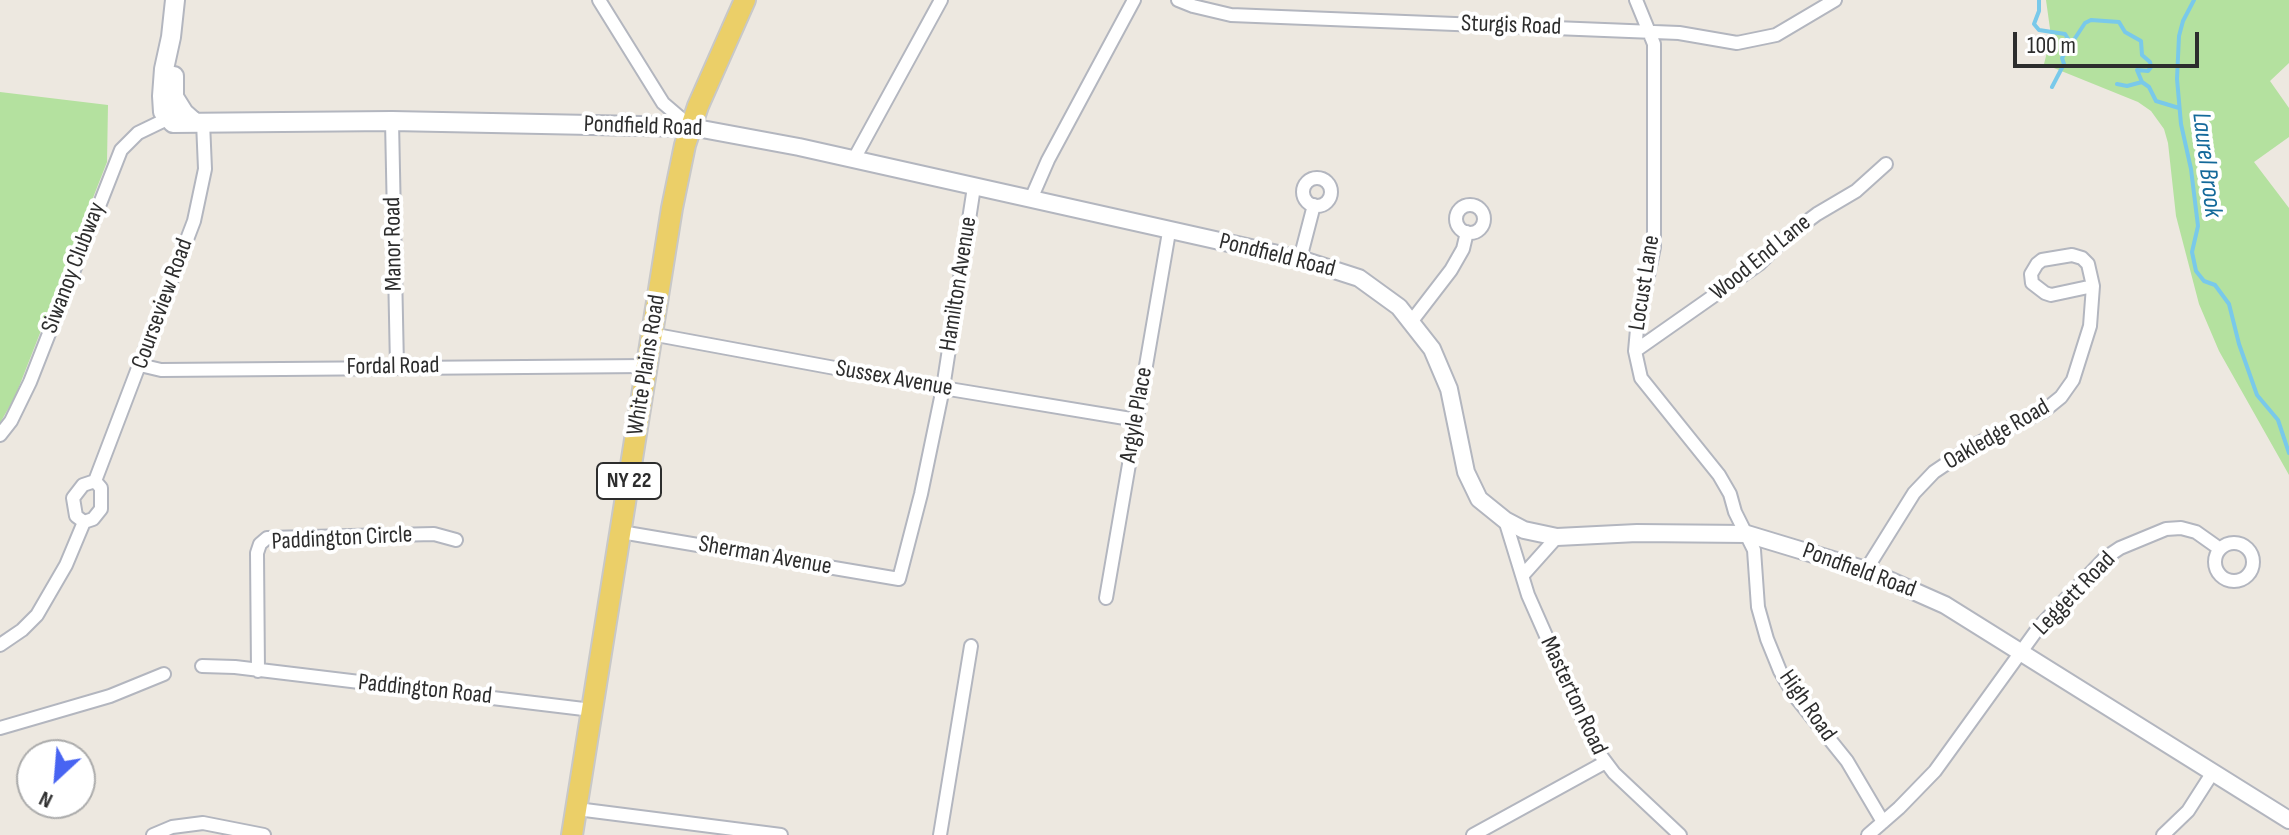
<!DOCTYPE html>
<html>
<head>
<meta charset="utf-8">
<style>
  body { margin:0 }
  #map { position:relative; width:2289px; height:835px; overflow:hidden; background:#ede8e0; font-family:"Sofia Sans Condensed",sans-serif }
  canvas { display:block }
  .north { position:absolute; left:16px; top:739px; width:80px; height:80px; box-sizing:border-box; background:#fff; border:2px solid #ababab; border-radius:50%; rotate:206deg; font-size:22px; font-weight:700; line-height:32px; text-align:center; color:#2d2d2d }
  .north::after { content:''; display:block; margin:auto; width:28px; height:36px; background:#4864f2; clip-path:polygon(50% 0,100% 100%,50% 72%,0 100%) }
  .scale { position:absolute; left:2013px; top:32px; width:186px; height:36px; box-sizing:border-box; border:4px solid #2d2d2d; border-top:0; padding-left:10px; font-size:24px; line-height:28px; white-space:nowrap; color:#2d2d2d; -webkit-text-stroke:6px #fff; paint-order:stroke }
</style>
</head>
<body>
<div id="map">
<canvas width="2289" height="835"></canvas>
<div class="north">N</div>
<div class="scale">100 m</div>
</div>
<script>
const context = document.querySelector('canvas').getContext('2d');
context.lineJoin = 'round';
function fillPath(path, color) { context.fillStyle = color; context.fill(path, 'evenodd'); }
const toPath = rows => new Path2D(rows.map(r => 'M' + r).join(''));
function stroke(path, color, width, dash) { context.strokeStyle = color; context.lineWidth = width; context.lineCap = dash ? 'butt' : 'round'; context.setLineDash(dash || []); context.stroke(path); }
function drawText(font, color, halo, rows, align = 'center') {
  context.font = font + ' "Sofia Sans Condensed",sans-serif'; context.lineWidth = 8; context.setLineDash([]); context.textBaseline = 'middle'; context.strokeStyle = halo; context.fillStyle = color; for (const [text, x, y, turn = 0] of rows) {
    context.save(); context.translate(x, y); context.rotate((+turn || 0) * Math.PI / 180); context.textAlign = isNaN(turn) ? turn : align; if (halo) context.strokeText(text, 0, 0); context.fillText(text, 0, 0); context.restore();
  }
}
fillPath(toPath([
  [2046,0,2289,0,2289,63,2270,81,2289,108,2289,137,2254,162,2289,208,2289,475,2219,351,2199,304,2176,216,2168,143,2164,129,2151,111,2138,102,2044,64,2051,36],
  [0,92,108,105,107,162,15,397,0,423]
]), '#b4e19f');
stroke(toPath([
  [2039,0,2039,11,2034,24,2039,30,2065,34,2072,45],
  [2194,0,2183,21,2179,36,2177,79,2181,124,2191,169,2198,226,2192,252,2196,271,2204,281,2215,285,2229,304,2239,344,2257,395,2278,420,2289,453],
  [2117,84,2127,86,2142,82],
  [2052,87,2064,64,2062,58,2085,23,2091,20,2119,22,2125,32,2141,41,2142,55,2150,62,2151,67,2148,71,2137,70,2142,82,2149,87,2156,101,2179,108]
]), '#79c9ea', 4);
const minor = toPath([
  [599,0,663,103,691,127],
  [1178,0,1193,6,1231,15,1679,33,1737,43,1776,35,1835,0],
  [1636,0,1654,44,1654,247,1637,329,1635,351,1641,378,1719,475,1730,494,1735,512,1754,550,1758,607,1767,639,1780,671,1794,695,1847,761,1883,822],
  [392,121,397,367],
  [854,159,941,0],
  '1303 192a14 14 0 1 1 28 0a14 14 0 1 1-28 0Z',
  [1031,199,1048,160,1134,0],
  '1456 219a14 14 0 1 1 28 0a14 14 0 1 1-28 0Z',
  [1300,259,1314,205],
  [1411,322,1451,270,1463,249,1467,232],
  [651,334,943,388,1137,420],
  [1635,351,1759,264,1786,237,1817,214,1856,191,1886,164],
  [140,365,161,370,646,366],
  [0,435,11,421,30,382,121,150,138,133,167,119],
  [95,481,194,221,205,169,203,122],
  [95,481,101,488,101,509,93,519,84,522,76,516,73,498,83,485,95,481],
  [1505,520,1528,595,1596,749,1614,773,1680,835],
  [621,532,899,579,921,494,943,388,974,187],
  '2215 562a19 19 0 1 1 38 0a19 19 0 1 1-38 0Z',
  [1866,570,1914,493,1934,472,1971,447,2045,410,2061,397,2073,380,2090,326,2093,286,2088,264,2082,258,2072,255,2042,260,2037,264,2031,274,2032,283,2045,293,2051,295,2093,286],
  [1523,575,1557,537],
  [1106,598,1169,232],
  [0,645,22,630,37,615,66,565,84,522],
  [202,666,235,667,592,710],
  [258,671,257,553,260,544,267,538,434,534,456,540],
  [0,728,110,696,164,674],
  [577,809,781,835],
  [153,835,172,827,203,823,264,835],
  [940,835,971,646],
  [1473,835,1604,763],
  [1868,835,1899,808,1935,771,2039,627,2105,558,2120,548,2166,529,2181,528,2196,532,2220,549],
  [2163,835,2188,811,2213,772]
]);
const tertiary = toPath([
  [691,127,799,147,1300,259,1359,278,1399,307,1432,349,1449,389,1466,472,1479,499,1505,520,1524,530,1557,537,1637,533,1747,534,1866,570,1945,605,2289,820]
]);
const secondary = toPath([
  [175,0,171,37,164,69,162,96,163,112,173,123,392,121,691,127],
  [174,76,174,97,184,113,193,121]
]);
const primary = toPath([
  [572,835,672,208,685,145,698,106,745,0]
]);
stroke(minor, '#b3b6bf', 16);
stroke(tertiary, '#b3b6bf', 20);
stroke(secondary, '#b3b6bf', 22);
stroke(primary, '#c8c8c8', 24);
stroke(minor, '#fff', 12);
stroke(tertiary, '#fff', 16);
stroke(secondary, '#fff', 18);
stroke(primary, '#ebcf68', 20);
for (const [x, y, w] of [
  [629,481,64]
]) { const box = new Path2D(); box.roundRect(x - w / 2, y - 18, w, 36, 6); context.fillStyle = '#fff'; context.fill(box); stroke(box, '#2d2d2d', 2); }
drawText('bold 22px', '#2d2d2d', null, [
  ["NY 22",629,481]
]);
drawText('24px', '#2d2d2d', '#fff', [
  ["Sturgis Road",1511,26,2],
  ["Pondfield Road",643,127,2],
  ["Manor Road",394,244,-91],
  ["Pondfield Road",1277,256,14],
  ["Wood End Lane",1761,258,-39],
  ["Siwanoy Clubway",74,268,-69],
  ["Locust Lane",1645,283,-81],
  ["Hamilton Avenue",959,284,-81],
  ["Courseview Road",163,304,-70],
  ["White Plains Road",647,365,-81],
  ["Fordal Road",393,367,-1],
  ["Sussex Avenue",894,379,10],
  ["Argyle Place",1137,415,-80],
  ["Oakledge Road",1997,435,-30],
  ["Paddington Circle",342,539,-3],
  ["Sherman Avenue",765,556,10],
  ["Pondfield Road",1859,571,20],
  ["Leggett Road",2075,594,-46],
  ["Paddington Road",425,690,6],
  ["Masterton Road",1573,696,65],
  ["High Road",1807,706,55]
]);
drawText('italic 26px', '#14699a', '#fff', [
  ["Laurel Brook",2206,165,83]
]);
</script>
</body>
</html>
